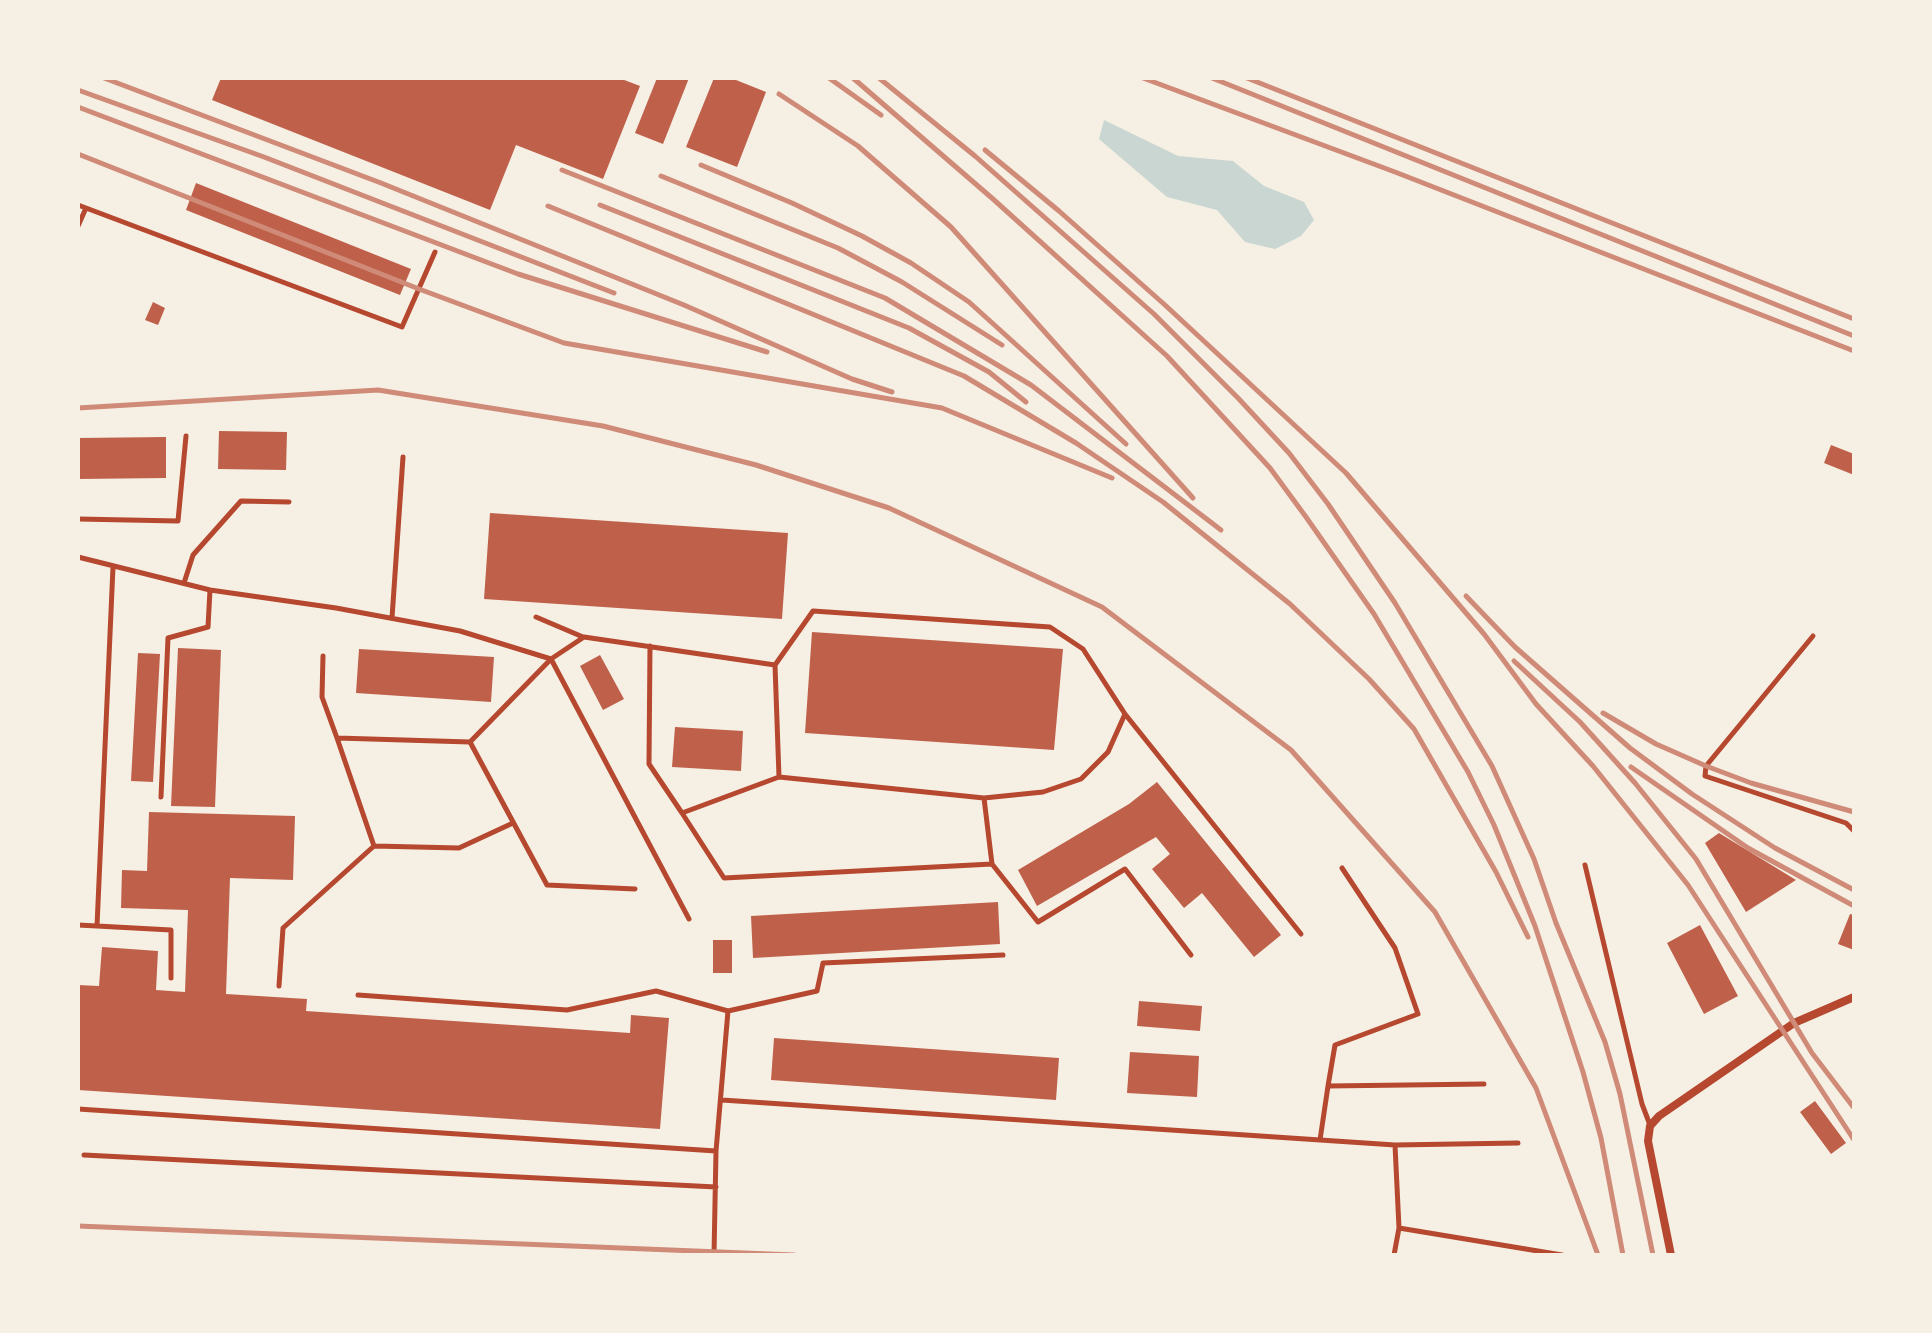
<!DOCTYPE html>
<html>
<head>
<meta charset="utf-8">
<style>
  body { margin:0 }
  #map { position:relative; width:1932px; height:1333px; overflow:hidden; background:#f6efe4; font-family:Lato,sans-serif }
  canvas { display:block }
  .frame { position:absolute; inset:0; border:80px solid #f6efe4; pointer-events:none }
</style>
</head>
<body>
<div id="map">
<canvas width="1932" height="1333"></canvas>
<div class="frame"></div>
</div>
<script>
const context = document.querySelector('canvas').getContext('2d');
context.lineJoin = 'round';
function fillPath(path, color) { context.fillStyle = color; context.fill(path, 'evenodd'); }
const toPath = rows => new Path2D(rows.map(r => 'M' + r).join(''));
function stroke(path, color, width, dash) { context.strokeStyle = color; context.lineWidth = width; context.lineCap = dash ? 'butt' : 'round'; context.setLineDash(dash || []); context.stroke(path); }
fillPath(toPath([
  [1104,120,1178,156,1233,161,1264,186,1304,202,1314,220,1301,236,1275,249,1245,242,1217,210,1167,197,1099,139]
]), '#c9d6d2');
fillPath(toPath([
  [221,78,619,78,640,86,603,179,516,145,490,210,212,100],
  [657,78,689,78,663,144,635,133],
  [714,78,731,78,766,92,737,167,686,147],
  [196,183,411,269,400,295,186,210],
  [153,302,165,308,158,325,145,320],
  [219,431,287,432,286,470,218,469],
  [166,437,166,478,78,479,78,438],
  [1831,445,1854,454,1854,475,1824,463],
  [490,513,788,533,782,619,484,599],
  [812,632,1063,649,1054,750,805,733],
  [178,648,221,650,215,807,171,806],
  [359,649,494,657,491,702,356,693],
  [138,653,160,654,153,782,131,781],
  [600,655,624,699,603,710,580,666],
  [675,727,743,731,741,771,672,767],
  [1157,782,1281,935,1254,957,1202,893,1184,908,1152,869,1170,854,1156,837,1037,906,1018,870,1129,804],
  [149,812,295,816,293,880,230,878,226,994,307,999,306,1011,630,1033,631,1015,669,1018,660,1129,78,1090,78,985,99,986,102,947,158,951,156,990,185,992,188,910,121,908,122,870,147,871],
  [1719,833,1796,880,1746,912,1705,843],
  [998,902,1000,944,753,958,751,916],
  [1850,914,1854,915,1854,950,1838,944],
  [1700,925,1738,996,1704,1014,1667,943],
  [713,940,732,940,732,973,713,973],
  [1139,1001,1202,1006,1200,1031,1137,1026],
  [774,1038,1059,1058,1056,1100,771,1080],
  [1130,1052,1199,1056,1197,1097,1127,1093],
  [1815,1101,1846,1143,1831,1154,1800,1112]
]), '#bf614a');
stroke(toPath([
  [78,205,86,208,78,226],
  [86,208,402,327,435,252],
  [78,519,178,521,186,436],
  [78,557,210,590,336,608,460,631,551,659,689,919],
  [113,567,97,926,171,930,171,978],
  [184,583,193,555,241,501,289,502],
  [536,617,583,637],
  [392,618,403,457],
  [1813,636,1706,766,1705,776,1846,823,1854,831],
  [650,646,649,764,682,813,779,777],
  [323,656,322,697,337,738],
  [775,665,813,611,1050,627,1083,649,1125,714],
  [470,742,337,738,374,846,459,848,513,823],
  [161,797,168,638,208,627,210,590],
  [984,798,1043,792,1081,779,1108,752,1125,714,1301,934],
  [682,813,724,878,992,864],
  [1585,865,1642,1104,1650,1125],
  [1342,868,1395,948,1418,1014,1335,1045,1328,1086,1484,1084],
  [635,889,547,885,470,742,551,659,584,637,775,665,779,777,984,798,992,864,1038,922,1125,869,1191,955],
  [78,925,97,926],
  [279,986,283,928,374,846],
  [358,995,567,1010,656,991,728,1011],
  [722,1100,1395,1145,1518,1143],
  [78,1109,716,1151],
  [1320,1140,1328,1086],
  [84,1155,716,1187],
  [1399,1228,1562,1255],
  [714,1255,716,1151,728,1011,817,991,823,963,1003,955],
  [1394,1255,1399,1228,1395,1145]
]), '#b5482f', 5);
stroke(toPath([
  [1671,1255,1648,1141,1650,1126,1659,1116,1794,1023,1854,997]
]), '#b5482f', 8);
stroke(toPath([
  [104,78,381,183,684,305,852,379,892,392],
  [829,78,881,115],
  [853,78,993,199,1167,356,1270,468,1306,517,1374,614,1468,772,1494,825,1535,926,1583,1072,1601,1138,1623,1255],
  [879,78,975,156,1154,314,1238,398,1289,453,1328,504,1395,603,1492,766,1534,859,1556,923,1605,1042,1620,1094,1653,1255],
  [1143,78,1395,172,1854,351],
  [1212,78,1854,336],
  [1247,78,1854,319],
  [78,90,264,157,614,293],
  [779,94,858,146,951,227,1193,498],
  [78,107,518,274,767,352],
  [985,150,1059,211,1165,305,1346,473,1484,634,1536,704,1593,766,1688,885,1854,1140],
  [78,154,419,289,564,343,942,408,1112,478],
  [701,165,792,203,862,236,911,263,969,302,1126,444],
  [562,170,885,298,1031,385,1221,530],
  [661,176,838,248,902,282,1002,345],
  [600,205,909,328,989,372,1026,402],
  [548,206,964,376,1076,443,1163,502,1290,604,1369,679,1414,729,1496,872,1528,937],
  [78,408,378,390,603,426,756,465,889,508,1102,607,1291,750,1435,912,1536,1088,1598,1255],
  [1466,596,1515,647,1630,748,1692,794,1775,848,1854,890],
  [1514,661,1580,722,1635,783,1696,859,1812,1053,1854,1108],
  [1603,713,1656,744,1706,766,1751,783,1854,812],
  [1631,767,1748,848,1854,906],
  [78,1226,794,1255]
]), '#cf8b77', 5);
</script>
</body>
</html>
